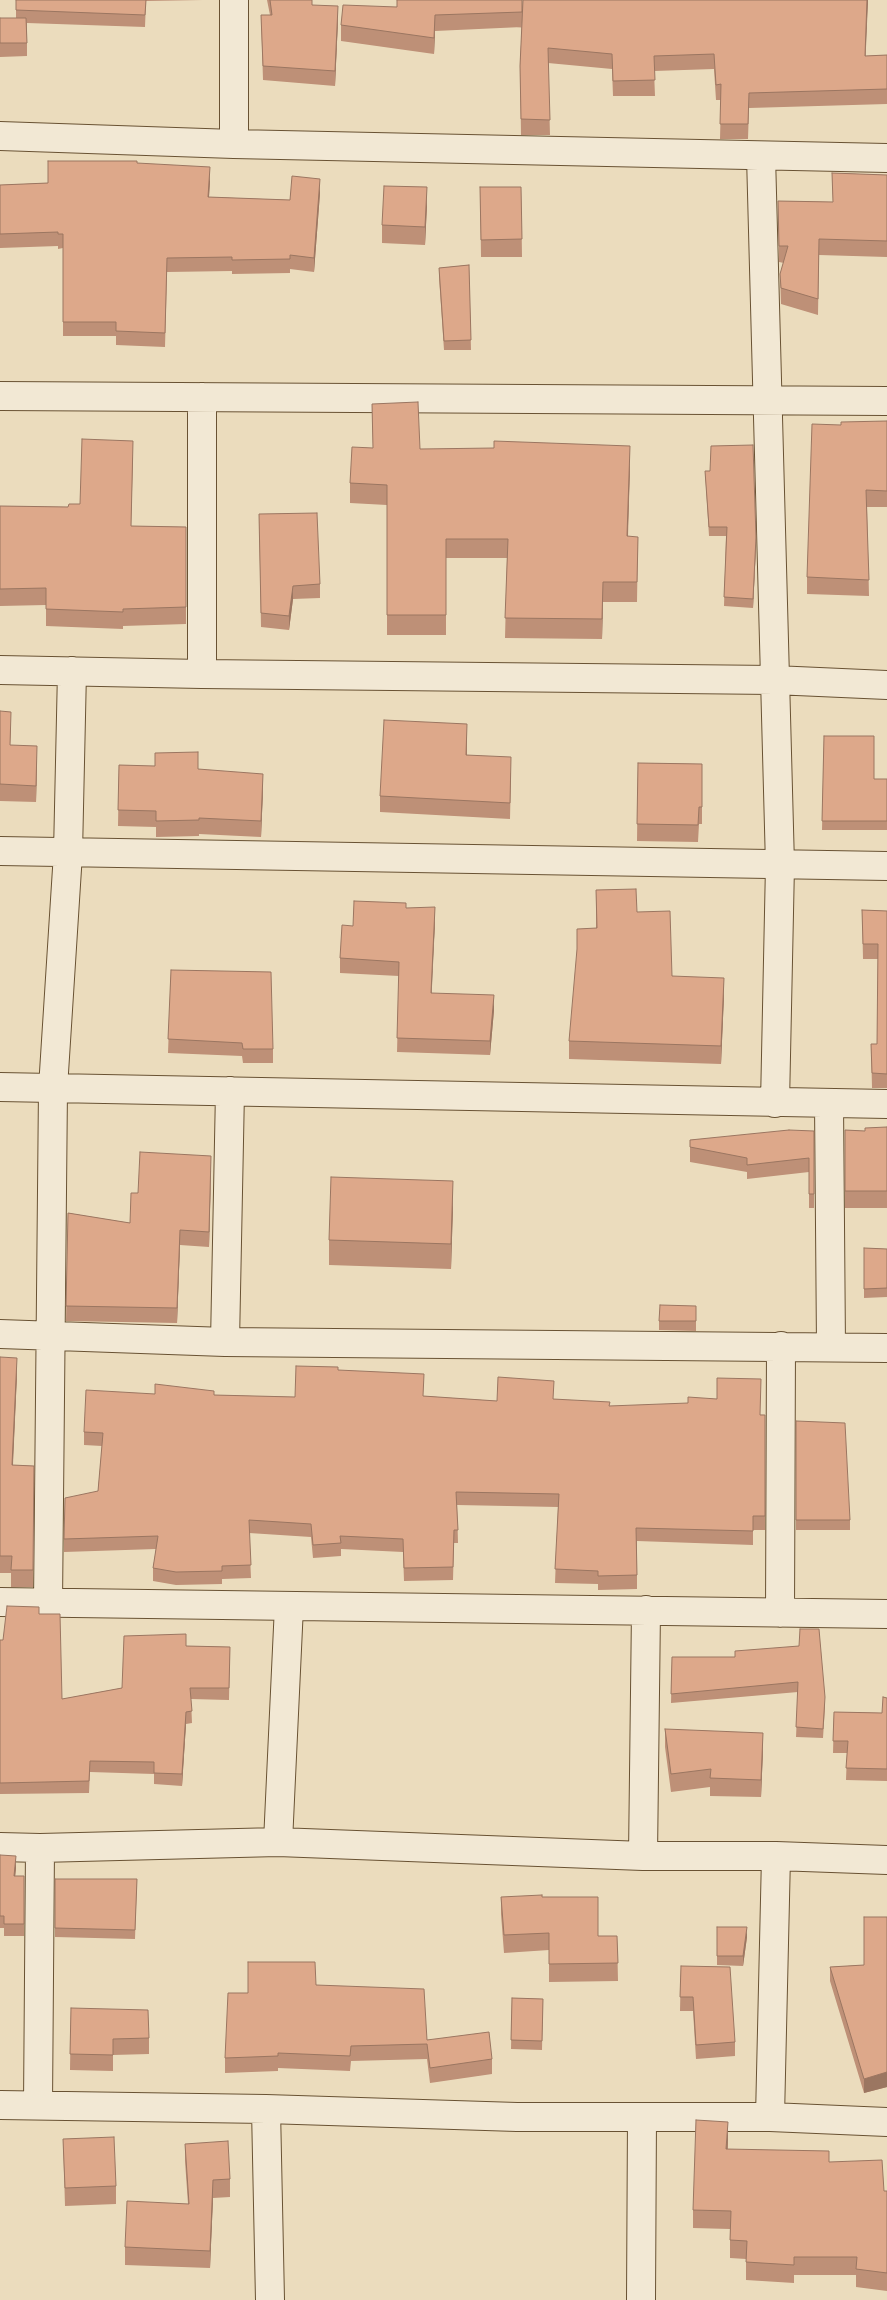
<!DOCTYPE html>
<html>
<head>
<meta charset="utf-8">
<style>
  body { margin:0 }
  canvas { display:block; background:#ebdcbd }
</style>
</head>
<body>
<canvas width="887" height="2300"></canvas>
<script>
const context = document.querySelector('canvas').getContext('2d');
context.lineJoin = 'round';
const toPath = rows => new Path2D(rows.map(r => 'M' + r).join(''));
function stroke(path, color, width, dash) { context.strokeStyle = color; context.lineWidth = width; context.lineCap = dash ? 'butt' : 'round'; context.setLineDash(dash || []); context.stroke(path); }
function fillPath(path, color) { context.fillStyle = color; context.fill(path, 'evenodd'); }
const street = toPath([
  [0,136,234,144,887,158],
  [234,144,234,0],
  [761,156,780,865,775,1103],
  [0,396,887,401],
  [202,397,202,674],
  [0,670,202,674,774,680,887,685],
  [0,851,887,866],
  [0,1087,887,1104],
  [829,1103,831,1347],
  [0,1334,225,1342,887,1348],
  [225,1342,230,1091],
  [0,1602,887,1614],
  [48,1603,53,1088,68,853,72,671],
  [780,1613,781,1346],
  [278,1842,289,1606],
  [0,1847,40,1848,278,1842,643,1856,776,1856,887,1860],
  [643,1856,646,1610],
  [0,2105,266,2109,517,2117,770,2117,887,2122],
  [38,2105,40,1848],
  [266,2109,270,2300],
  [770,2117,776,1856],
  [641,2300,642,2117]
]);
stroke(street, '#695233', 30);
stroke(street, '#f2e8d4', 28);
fillPath(toPath([
  [16,0,203,0,146,1,145,27,27,23,27,56,0,57,0,18,16,18],
  [267,0,312,0,312,5,338,20,335,86,263,80,261,15,270,15],
  [522,0,522,27,435,31,434,54,341,41,341,25,397,7],
  [523,0,868,0,865,56,887,55,887,104,749,108,748,139,720,139,721,100,716,100,714,69,654,71,655,96,613,96,612,69,548,63,550,135,521,135,520,66],
  [137,163,210,181,209,197,290,200,320,193,314,272,290,269,290,273,232,274,232,271,167,272,165,347,116,345,116,336,63,336,63,248,58,249,58,246,0,248,0,185,48,183],
  [832,173,887,175,887,257,819,255,818,315,781,304,780,274,784,263,779,262,778,201,833,202],
  [480,187,521,187,522,257,481,257],
  [427,205,425,245,382,243,382,225],
  [469,265,471,350,444,350,439,277,439,268],
  [372,404,420,449,630,466,628,537,638,537,637,602,603,602,602,639,505,638,507,558,446,558,446,635,387,635,387,505,350,503,350,483,373,448],
  [887,421,887,507,867,507,869,596,807,594,807,577,841,425],
  [133,458,131,526,186,527,186,624,123,626,123,629,46,626,46,605,0,606,0,506,68,507,80,504],
  [705,471,756,546,753,608,724,606,726,536,709,536],
  [259,514,320,584,320,598,293,599,289,630,261,627],
  [0,711,11,728,10,745,37,763,36,802,0,801],
  [824,736,874,779,887,779,887,830,822,830],
  [467,740,467,755,511,773,510,819,380,812,380,796],
  [638,763,702,764,702,824,699,824,698,842,637,841],
  [119,765,198,769,263,790,261,837,199,834,199,836,156,837,156,827,118,826],
  [596,890,637,912,672,976,724,995,721,1064,569,1059,569,1041,596,928],
  [406,908,435,922,431,993,494,1010,490,1055,397,1052,399,976,340,973,340,958,353,926],
  [862,910,887,911,887,1088,872,1088,871,1044,877,1044,878,959,863,959],
  [171,970,273,1049,273,1063,243,1063,242,1056,168,1053],
  [887,1127,887,1208,845,1208,845,1130,865,1131],
  [814,1131,814,1208,809,1208,809,1172,747,1179,747,1172,690,1162,690,1140],
  [211,1171,209,1247,180,1245,177,1323,66,1321,68,1213,130,1223,138,1193],
  [453,1206,451,1269,329,1265,329,1240],
  [864,1248,887,1249,887,1297,864,1298],
  [696,1306,696,1331,659,1330,659,1321],
  [0,1357,17,1374,13,1465,34,1466,33,1587,11,1587,11,1573,0,1573],
  [338,1370,423,1396,497,1401,553,1399,610,1406,765,1415,765,1530,753,1530,753,1545,637,1541,637,1589,598,1590,598,1584,555,1583,558,1507,457,1505,458,1543,454,1543,453,1580,404,1581,403,1552,341,1549,341,1556,313,1558,311,1537,249,1533,251,1578,222,1579,222,1584,176,1585,153,1581,153,1568,156,1549,64,1552,64,1539,98,1491,102,1446,84,1445,84,1432,214,1395,295,1397],
  [796,1421,850,1520,850,1530,796,1530],
  [39,1614,62,1699,122,1688,186,1646,230,1647,229,1700,191,1699,192,1723,186,1724,182,1786,154,1784,154,1774,90,1772,89,1793,0,1794,0,1640,3,1640],
  [799,1646,825,1707,823,1738,796,1737,798,1692,671,1703,672,1657,735,1657],
  [887,1698,887,1781,846,1780,847,1753,833,1753,834,1712,882,1713],
  [665,1729,763,1750,761,1797,710,1796,710,1787,671,1792,665,1747],
  [0,1855,16,1868,15,1876,24,1876,24,1936,4,1936,4,1928,0,1928],
  [137,1879,135,1939,55,1937,55,1928],
  [501,1897,542,1897,598,1936,617,1936,618,1981,549,1982,549,1950,504,1953,501,1914],
  [887,1917,887,2087,864,2093,830,1981,830,1967,864,1965],
  [717,1927,747,1937,743,1966,717,1965],
  [681,1966,735,2042,735,2056,696,2059,693,2011,680,2011],
  [316,1985,427,2040,492,2059,492,2074,430,2083,427,2059,351,2061,350,2071,278,2068,278,2071,225,2073,225,2058,248,1993],
  [512,1998,543,1999,542,2050,511,2049],
  [71,2008,149,2038,149,2054,113,2055,113,2071,70,2070],
  [63,2139,116,2186,116,2204,65,2206],
  [728,2140,728,2149,829,2162,884,2191,887,2191,887,2291,856,2287,856,2275,794,2275,794,2283,746,2280,746,2259,730,2258,730,2229,693,2228,693,2210],
  [185,2144,230,2179,230,2197,213,2198,210,2268,125,2265,125,2247,188,2204,185,2161]
]), '#be9077');
fillPath(toPath([
  [867,0,868,0,865,71,865,56],
  [338,6,338,20,335,86,335,71],
  [435,15,435,31,434,54,434,38],
  [210,167,210,181,208,211,208,197],
  [320,179,320,193,314,272,314,258],
  [427,187,427,205,425,245,425,227],
  [630,446,630,466,627,556,627,536],
  [756,537,756,546,753,608,753,599],
  [603,582,603,602,602,639,602,619],
  [293,586,293,599,289,630,289,616],
  [467,724,467,740,466,771,466,755],
  [37,746,37,763,36,802,36,786],
  [263,774,263,790,261,837,261,821],
  [435,907,435,922,431,1008,431,993],
  [724,978,724,995,721,1064,721,1046],
  [494,995,494,1010,490,1055,490,1041],
  [211,1156,211,1171,209,1247,209,1232],
  [453,1181,453,1206,451,1269,451,1244],
  [180,1230,180,1245,177,1323,177,1308],
  [17,1358,17,1374,12,1481,12,1465],
  [186,1712,186,1724,182,1786,182,1774],
  [763,1733,763,1750,761,1797,761,1780],
  [16,1856,16,1868,14,1888,14,1876],
  [747,1927,747,1937,743,1966,743,1956],
  [887,2072,887,2087,864,2093,864,2079],
  [728,2122,728,2140,726,2167,726,2149],
  [213,2180,213,2198,210,2268,210,2251]
]), '#9b7661');
const building = toPath([
  [16,0,146,0,145,15,16,10,16,0],
  [270,0,312,0,312,5,338,6,335,71,263,66,261,15,272,15,270,0],
  [397,0,522,0,522,12,435,15,434,38,341,25,343,5,397,7,397,0],
  [523,0,867,0,865,56,887,55,887,89,749,93,748,124,720,124,721,84,716,85,714,54,654,56,655,80,613,81,612,54,548,48,550,120,521,119,520,66,523,0],
  [0,18,26,18,27,43,0,43,0,18],
  [48,161,137,161,137,163,210,167,208,197,290,200,292,176,320,179,314,258,290,255,290,259,232,260,232,257,167,258,165,333,116,331,116,322,63,322,63,234,58,234,58,232,0,234,0,185,48,183,48,161],
  [832,173,887,175,887,241,819,239,818,299,781,288,780,274,788,246,779,246,778,201,833,202,832,173],
  [384,186,427,187,425,227,382,225,384,186],
  [480,187,521,187,522,239,481,240,480,187],
  [469,265,471,340,444,341,439,268,469,265],
  [418,402,420,449,494,448,494,441,630,446,627,536,638,537,637,582,603,582,602,619,505,618,508,539,446,539,446,615,387,615,387,485,350,483,352,447,373,448,372,404,418,402],
  [887,421,887,491,866,490,869,580,807,577,812,424,841,425,841,422,887,421],
  [82,439,133,441,131,526,186,527,186,607,123,609,123,612,46,609,46,588,0,589,0,506,68,507,69,504,80,504,82,439],
  [753,445,756,537,753,599,724,597,727,527,709,527,705,471,710,471,711,446,753,445],
  [317,513,320,584,293,586,289,616,261,613,259,514,317,513],
  [0,711,11,712,10,745,37,746,36,786,0,784,0,711],
  [384,720,467,724,466,755,511,757,510,803,380,796,384,720],
  [824,736,874,736,874,779,887,779,887,821,822,821,824,736],
  [198,752,198,769,263,774,261,821,199,818,199,820,156,821,156,811,118,810,119,765,155,766,155,753,198,752],
  [638,763,702,764,702,807,699,807,698,825,637,824,638,763],
  [636,889,637,912,670,911,672,976,724,978,721,1046,569,1041,577,949,577,929,597,928,596,890,636,889],
  [354,901,406,903,406,908,435,907,431,993,494,995,490,1041,397,1038,399,962,340,958,342,925,353,926,354,901],
  [862,910,887,911,887,1074,872,1073,871,1044,877,1044,878,944,863,944,862,910],
  [171,970,271,972,273,1049,243,1049,242,1043,168,1039,171,970],
  [887,1127,887,1191,845,1191,845,1130,865,1131,865,1128,887,1127],
  [789,1130,814,1131,814,1194,809,1194,809,1158,747,1165,747,1158,690,1147,690,1140,789,1130],
  [140,1152,211,1156,209,1232,180,1230,177,1308,66,1306,68,1213,130,1223,131,1193,138,1193,140,1152],
  [331,1177,453,1181,451,1244,329,1240,331,1177],
  [864,1248,887,1249,887,1288,864,1289,864,1248],
  [660,1305,696,1306,696,1321,659,1321,660,1305],
  [0,1357,17,1358,12,1465,34,1466,33,1570,11,1570,12,1556,0,1556,0,1357],
  [296,1366,338,1367,338,1370,424,1374,423,1396,497,1401,498,1377,554,1381,553,1399,610,1402,609,1406,688,1403,688,1397,717,1399,717,1378,761,1379,760,1415,765,1415,765,1516,753,1516,753,1531,636,1528,637,1575,598,1576,598,1571,555,1569,559,1494,456,1492,458,1530,454,1530,453,1567,404,1568,403,1539,340,1536,341,1543,313,1545,311,1524,249,1520,251,1565,222,1566,222,1571,176,1572,153,1568,158,1536,64,1539,65,1498,98,1491,103,1433,84,1432,86,1390,155,1394,155,1384,214,1391,214,1395,295,1397,296,1366],
  [796,1421,845,1423,850,1520,796,1520,796,1421],
  [7,1606,39,1607,39,1614,60,1614,62,1699,122,1688,124,1636,186,1634,186,1646,230,1647,229,1688,190,1688,192,1711,186,1712,182,1774,154,1773,154,1762,90,1761,89,1781,0,1783,0,1640,3,1640,7,1606],
  [800,1629,819,1629,825,1697,823,1729,796,1727,798,1682,671,1694,672,1657,735,1657,735,1651,799,1646,800,1629],
  [883,1697,887,1698,887,1769,846,1768,848,1741,833,1741,834,1712,882,1713,883,1697],
  [665,1729,763,1733,761,1780,710,1778,711,1769,671,1774,665,1729],
  [0,1855,16,1856,14,1876,24,1876,24,1924,4,1924,4,1916,0,1916,0,1855],
  [55,1879,137,1879,135,1930,55,1928,55,1879],
  [542,1895,542,1897,598,1897,598,1936,617,1936,618,1963,549,1964,549,1933,504,1935,501,1897,542,1895],
  [864,1917,887,1917,887,2072,864,2079,830,1967,864,1965,864,1917],
  [717,1927,747,1927,743,1956,717,1956,717,1927],
  [248,1962,315,1962,316,1985,424,1989,427,2040,489,2032,492,2059,430,2068,427,2044,351,2046,350,2056,278,2053,278,2056,225,2058,228,1993,248,1993,248,1962],
  [681,1966,730,1967,735,2042,696,2045,693,1997,680,1997,681,1966],
  [512,1998,543,1999,542,2041,511,2040,512,1998],
  [71,2008,148,2010,149,2038,113,2039,113,2055,70,2054,71,2008],
  [696,2120,728,2122,726,2149,829,2151,829,2162,882,2160,884,2191,887,2191,887,2273,856,2269,857,2257,794,2257,794,2265,746,2262,747,2241,730,2240,731,2211,693,2210,696,2120],
  [114,2137,116,2186,65,2188,63,2139,114,2137],
  [228,2141,230,2179,213,2180,210,2251,125,2247,127,2201,189,2204,185,2144,228,2141]
]);
fillPath(building, '#dda88a');
stroke(building, '#9b7661', 1);
</script>
</body>
</html>
